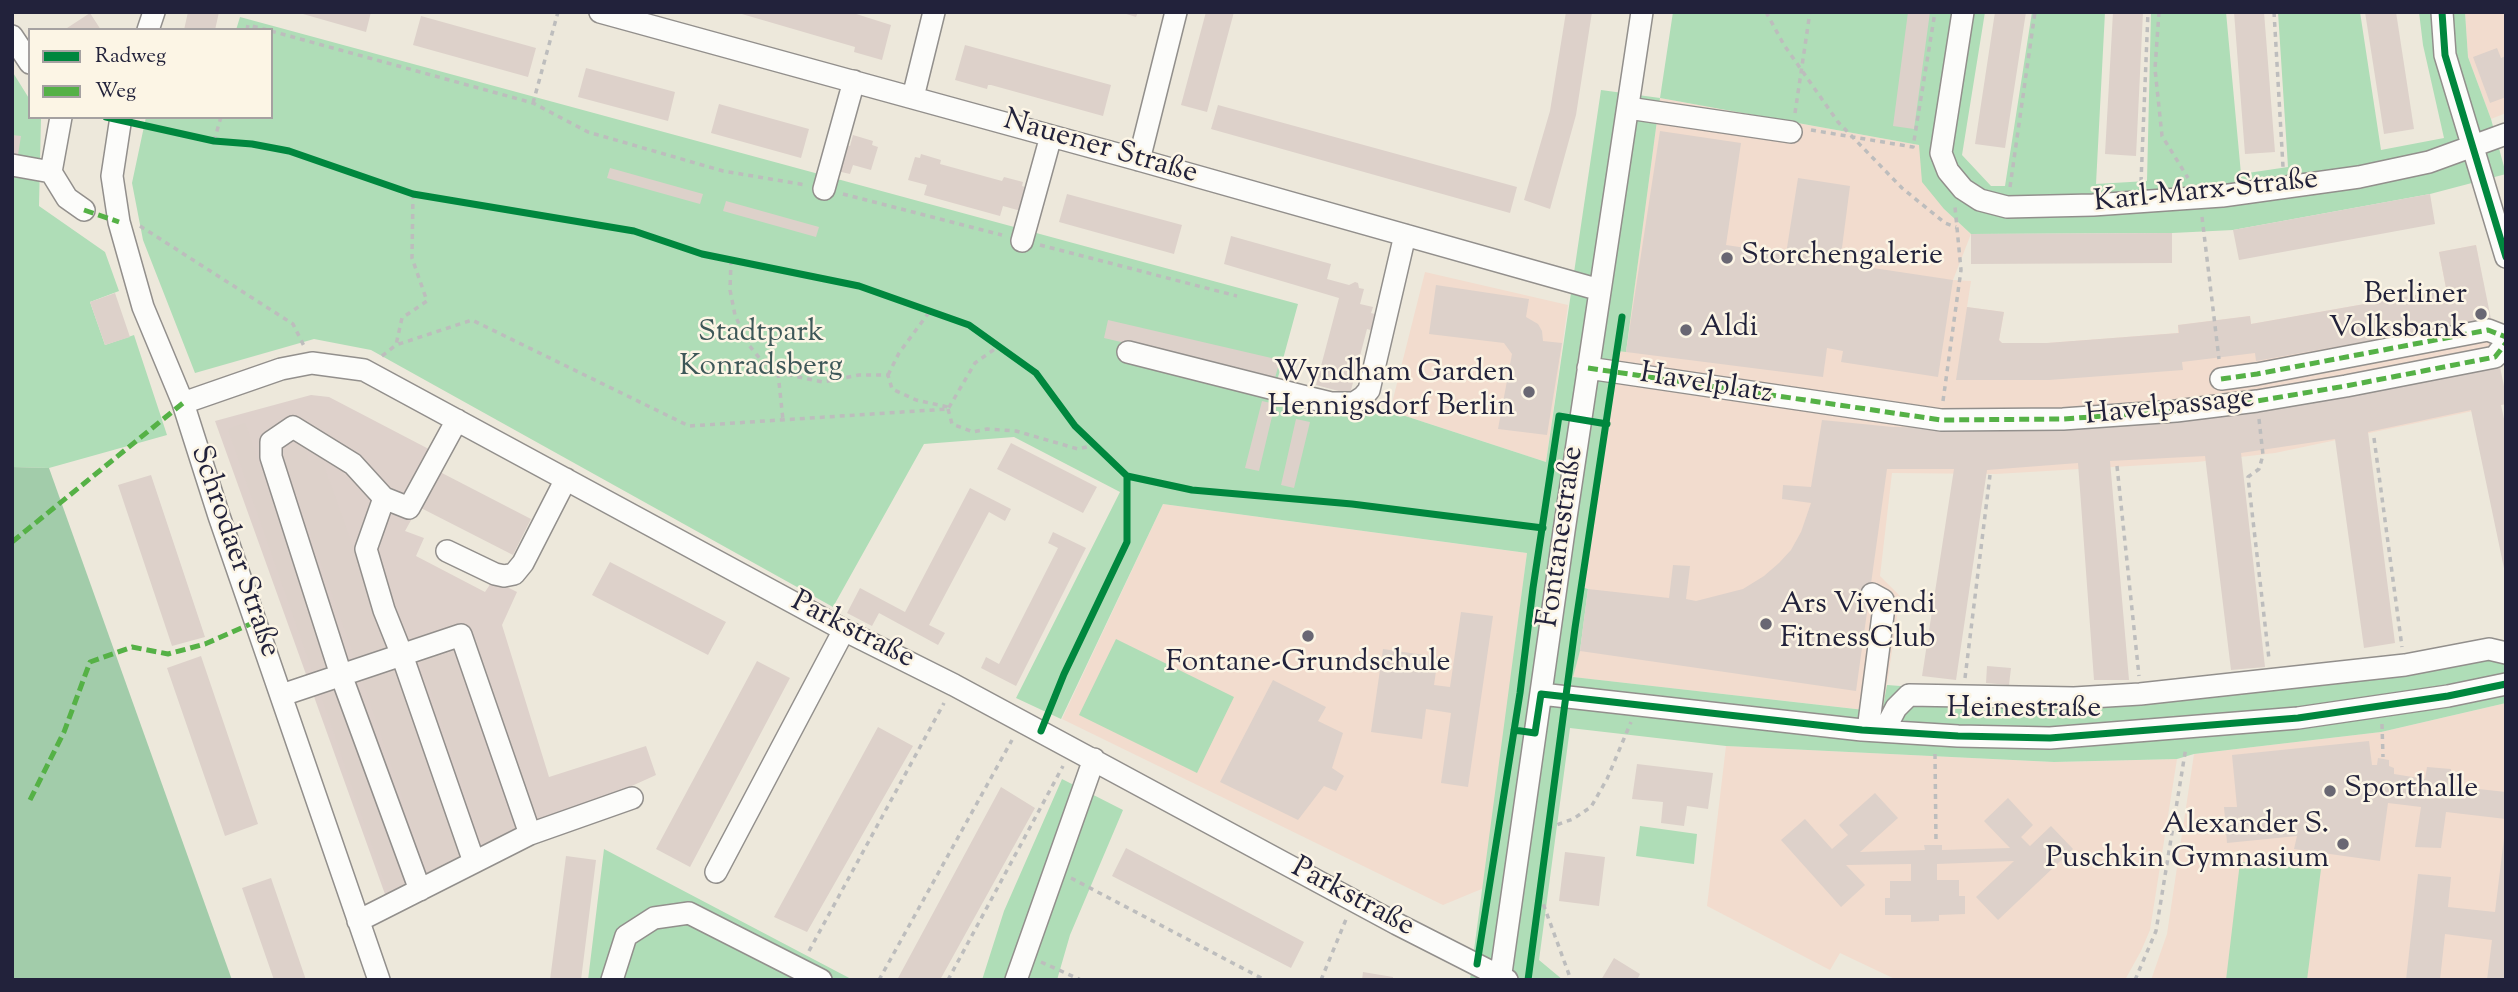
<!DOCTYPE html>
<html>
<head>
<meta charset="utf-8">
<style>
  body { margin:0 }
  #map { position:relative; width:2518px; height:992px; overflow:hidden; background:#ede8db; font-family:"Sorts Mill Goudy",serif }
  canvas { display:block }
  .frame { position:absolute; inset:0; border:14px solid #22223b; pointer-events:none }
  .legend { position:absolute; left:28px; top:28px; width:245px; height:91px; box-sizing:border-box; background:#fcf5e5; border:2px solid #a5a1a1; margin:0; padding:9px 12px; list-style:none; font-size:21px; color:#22223b }
  .legend li { display:flex; align-items:center; gap:14px; height:35px }
  .legend b { width:35px; border:2px solid #a5a1a1 }
</style>
</head>
<body>
<div id="map">
<canvas width="2518" height="992"></canvas>
<div class="frame"></div>
<ul class="legend">
<li><b style="height:9px;background:#00873e"></b>Radweg</li>
<li><b style="height:9px;background:#55b146"></b>Weg</li>
</ul>
</div>
<script>
const context = document.querySelector('canvas').getContext('2d');
context.lineJoin = 'round';
function fillPath(path, color) { context.fillStyle = color; context.fill(path, 'evenodd'); }
const toPath = rows => new Path2D(rows.map(r => 'M' + r).join(''));
function stroke(path, color, width, dash) { context.strokeStyle = color; context.lineWidth = width; context.lineCap = dash ? 'butt' : 'round'; context.setLineDash(dash || []); context.stroke(path); }
function drawText(font, color, halo, rows, align = 'center') {
  context.font = font + ' "Sorts Mill Goudy",serif'; context.lineWidth = 5; context.setLineDash([]); context.textBaseline = 'middle'; context.strokeStyle = halo; context.fillStyle = color; for (const [text, x, y, turn = 0] of rows) {
    context.save(); context.translate(x, y); context.rotate((+turn || 0) * Math.PI / 180); context.textAlign = isNaN(turn) ? turn : align; if (halo) context.strokeText(text, 0, 0); context.fillText(text, 0, 0); context.restore();
  }
}
fillPath(toPath([
  [2465,12,2506,12,2506,113,2491,119,2468,57],
  [1660,98,1919,145,1944,209,1971,234,1953,280,1971,281,1967,307,2004,312,1999,340,2002,343,2047,343,2178,333,2178,325,2250,316,2251,324,2444,290,2446,288,2439,252,2476,245,2506,404,2275,453,2197,462,1996,474,1892,473,1880,576,1900,596,1883,712,1572,677,1580,651,1588,589,1581,587,1618,350,1626,351],
  [1425,272,1568,305,1546,462,1390,411],
  [1163,504,1527,553,1484,888,1443,905,1062,719],
  [2506,703,2506,980,2151,980,2167,934,2194,754,2381,732],
  [1726,746,2054,762,2177,759,2150,930,2141,951,2125,980,1897,980,1840,953,1830,970,1707,906]
]), '#f2dcce');
fillPath(toPath([
  [311,395,329,397,446,458,405,531,424,538,416,556,485,592,493,580,517,592,502,625,549,777,646,746,656,775,386,897,215,421]
]), '#ded1cb');
fillPath(toPath([
  [1673,12,1985,12,1962,155,1991,186,2005,186,2032,12,2105,12,2096,184,2147,181,2151,12,2226,12,2241,174,2288,167,2278,12,2360,12,2381,150,2444,138,2423,45,2419,12,2465,12,2468,57,2491,119,2506,174,2430,194,2233,230,2172,233,1971,234,1944,209,1922,182,1919,145,1660,98,1626,352,1618,351,1582,587,1588,589,1580,651,1573,677,1882,712,1887,685,1954,690,2147,687,2394,660,2506,640,2506,703,2381,732,2194,754,2177,759,2054,762,1726,746,1570,728,1539,960,1563,980,1470,980,1527,553,1163,504,1061,719,1016,698,1120,492,1014,437,924,444,833,607,371,350,314,339,195,373,143,240,132,183,146,117,271,117,271,30,236,30,240,17,1298,304,1277,381,1390,411,1546,462,1601,90,1660,98],
  [12,71,30,100,30,117,41,118,39,206,105,252,119,291,90,302,105,345,134,335,167,435,49,468,12,467],
  [1116,639,1234,697,1197,773,1079,715],
  [1062,779,1123,810,1070,935,1057,980,982,980,1004,911],
  [1640,826,1697,834,1694,864,1636,856],
  [604,849,853,980,588,980],
  [2240,862,2321,869,2307,980,2226,980]
]), '#afddb7');
fillPath(toPath([
  [12,467,49,468,232,980,12,980]
]), '#a2ccaa');
fillPath(toPath([
  [188,12,219,12,215,30,184,30],
  [296,12,371,12,366,32],
  [735,12,850,12,891,25,882,60,854,52,855,47],
  [1120,12,1138,12,1136,17],
  [1206,12,1234,12,1207,112,1181,105],
  [1566,12,1592,12,1576,115,1550,209,1524,200,1550,111],
  [1908,12,1930,12,1914,129,1893,126],
  [1995,12,2026,12,2005,148,1975,144],
  [2113,12,2143,12,2136,156,2105,154],
  [2234,12,2264,12,2275,152,2245,154],
  [2365,12,2396,12,2414,129,2384,134],
  [90,13,101,30,64,30],
  [421,16,536,48,528,77,413,45],
  [965,45,1111,85,1103,116,991,85,988,85,987,89,955,80],
  [2497,48,2501,58,2506,56,2506,97,2490,103,2473,57],
  [586,68,675,92,668,121,578,97],
  [719,104,809,129,801,158,711,133],
  [1218,105,1517,187,1510,213,1211,129],
  [1660,131,1741,143,1726,245,1786,254,1798,178,1850,186,1840,263,1953,280,1938,377,1841,362,1843,351,1827,348,1823,377,1626,352],
  [12,135,21,136,17,161,12,160],
  [853,135,873,141,872,145,878,147,871,170,853,165,850,174,837,171,844,145,850,146],
  [921,154,941,160,940,164,1002,181,1004,177,1023,182,1022,186,1028,188,1021,211,1003,206,1000,216,924,195,927,185,908,180,915,157,920,158],
  [610,168,703,194,700,204,607,178],
  [1067,194,1182,225,1174,254,1059,222],
  [2430,194,2435,224,2239,260,2233,230],
  [726,201,819,227,816,237,723,211],
  [2172,233,2172,263,1971,264,1971,234],
  [1231,236,1331,264,1327,279,1349,285,1355,282,1358,283,1359,288,1364,289,1360,304,1373,307,1371,313,1378,315,1374,331,1367,329,1350,394,1316,385,1339,298,1224,264],
  [2476,245,2491,319,2256,361,2255,353,2182,362,2183,370,2049,380,1956,380,1967,307,2004,312,1999,340,2002,343,2047,343,2179,333,2178,325,2250,316,2251,324,2444,290,2446,288,2439,252],
  [1436,285,1529,299,1526,317,1538,324,1542,331,1543,341,1562,343,1547,435,1498,429,1512,354,1504,343,1429,334],
  [115,293,130,337,105,345,90,302],
  [1108,320,1280,360,1275,378,1104,338],
  [2500,367,2506,396,2506,404,2501,405,2506,428,2506,578,2471,410,2368,432,2395,643,2364,648,2335,439,2241,453,2265,667,2231,670,2205,456,2110,461,2129,680,2094,680,2078,463,1987,470,1956,680,1922,676,1954,469,1887,469,1856,691,1580,651,1588,589,1669,598,1673,565,1690,566,1686,599,1696,601,1743,589,1764,576,1779,563,1791,550,1801,532,1811,503,1782,499,1783,485,1811,487,1822,420,1893,427,1987,428,2196,417,2271,410],
  [1262,401,1275,404,1259,471,1245,468],
  [1296,419,1310,422,1294,488,1281,485],
  [245,423,332,672,315,678,228,429],
  [303,442,309,461,321,457,390,653,357,664,281,450],
  [1011,443,1097,487,1083,513,997,469],
  [440,472,531,519,513,555,421,508],
  [151,475,205,637,172,646,118,485],
  [970,488,1011,509,1005,521,989,512,929,625,945,633,938,645,879,613,872,626,847,613,860,588,905,612],
  [1053,532,1086,548,1016,686,981,668,986,657,999,664,1058,548,1048,543],
  [610,562,726,622,708,655,592,595],
  [1461,612,1493,616,1468,787,1441,783,1451,713,1426,709,1422,739,1371,732,1383,649,1438,657,1434,685,1450,687],
  [451,649,516,837,485,848,420,659],
  [201,656,258,824,225,836,167,668],
  [757,661,790,678,690,867,656,849],
  [1987,666,2011,668,2009,685,1986,683],
  [397,668,463,863,429,875,362,679],
  [1273,680,1326,707,1318,721,1343,733,1332,768,1344,776,1336,791,1324,786,1298,820,1220,782],
  [338,689,405,886,388,892,321,695],
  [878,727,913,746,807,932,774,917],
  [2369,741,2372,765,2377,765,2378,758,2389,760,2389,766,2394,768,2394,774,2425,779,2427,767,2451,769,2451,786,2506,792,2506,819,2446,812,2441,848,2415,847,2421,807,2388,803,2380,861,2294,849,2297,836,2227,843,2224,807,2237,807,2232,755],
  [1637,764,1713,773,1708,809,1687,806,1684,826,1661,823,1663,802,1632,799],
  [1001,787,1035,808,940,980,897,980],
  [1875,793,1898,818,1860,852,1925,850,1924,845,1942,845,1942,850,2010,848,1984,821,2008,798,2033,825,2021,837,2030,846,2051,826,2073,849,1998,920,1976,897,2014,861,1937,864,1937,880,1959,880,1959,896,1965,896,1965,914,1939,915,1939,921,1911,922,1911,915,1885,915,1885,898,1890,898,1890,881,1911,881,1911,864,1846,865,1865,885,1841,907,1781,840,1805,819,1832,849,1848,835,1839,825],
  [2504,838,2506,980,2487,980,2492,940,2445,934,2440,980,2406,980,2418,874,2451,877,2448,907,2495,912],
  [1126,848,1304,942,1291,968,1112,876],
  [1565,852,1605,857,1599,906,1559,901],
  [566,856,596,860,581,980,550,980],
  [271,878,306,980,274,980,242,888],
  [1614,958,1640,974,1637,980,1601,980],
  [1363,972,1393,977,1393,980,1362,980]
]), '#ddd1ca');
const minor = toPath([
  [600,12,1139,160,1600,290],
  [1963,12,1941,153,1948,171,1963,189,1980,200,2007,207,2093,205,2222,196,2359,177,2429,162,2506,134],
  [2442,12,2445,55,2506,257],
  [148,30,154,12],
  [12,36,30,63],
  [913,97,934,12],
  [1628,108,1791,132],
  [61,117,51,172,67,198,84,210],
  [121,117,112,176,119,222,143,307,183,403,219,516,379,980],
  [1139,160,1176,12],
  [12,165,51,172],
  [824,189,854,81],
  [1022,241,1051,136],
  [1128,352,1306,397,1331,403,1354,403,1363,397,1369,390,1405,235],
  [1588,368,1941,420,2063,419,2176,411,2257,401,2346,386,2495,357,2506,343],
  [2221,379,2257,374,2488,330,2506,337],
  [183,403,281,369,312,363,364,370,844,630,954,685,1397,924,1507,980],
  [384,498,409,508,457,420],
  [447,551,495,574,504,576,514,574,523,563,566,479],
  [1541,694,1862,730,1958,736,2050,738,2298,718,2448,696,2506,684],
  [282,695,461,635,530,834],
  [1868,730,1884,607,1883,600,1872,594],
  [1884,731,1896,708,1909,695,2074,698,2140,694,2405,665,2489,649,2506,653],
  [716,872,844,630],
  [420,890,341,675,271,457,271,442,293,427,353,464,384,498,366,549,384,610,402,655,474,862],
  [358,921,530,834,632,798],
  [612,980,626,936,654,918,689,913,821,980],
  [1016,980,1094,759],
  [1500,980,1564,531,1642,12]
]);
stroke(minor, '#928f8c', 24);
stroke(toPath([
  [1766,12,1784,45,1838,122,1902,188,1945,223,1956,227],
  [2159,12,2155,69,2162,136,2188,178],
  [2274,12,2283,167],
  [247,30,248,25,267,30],
  [271,31,533,103,588,132,723,171,806,185],
  [533,103,558,12],
  [1795,113,1810,12],
  [1811,130,1913,147,1935,12],
  [214,141,221,117],
  [2141,182,2148,12],
  [2010,187,2035,12],
  [413,194,412,258,427,301,402,318,396,345,472,320,689,426,948,409,975,363,999,346],
  [843,194,1002,235],
  [2202,217,2219,359],
  [140,226,293,324,304,346],
  [1040,245,1237,296],
  [731,260,730,290,735,315,748,344,770,371,823,382,859,375,888,375,892,389,916,400,948,407],
  [1617,354,1622,317],
  [382,356,396,345],
  [778,373,783,420],
  [888,375,899,353,930,311],
  [1943,401,1961,270,1955,207],
  [948,409,952,424,973,432,987,429,1016,431,1078,449,1095,445],
  [2259,419,2263,455,2259,469,2248,477,2269,659],
  [2374,438,2402,647],
  [2117,466,2139,676],
  [1965,678,1990,475],
  [1567,679,1612,389],
  [2382,724,2383,757],
  [1935,754,1936,843],
  [1548,828,1573,819,1591,807,1607,779,1631,722],
  [1071,878,1265,980],
  [1540,895,1571,980],
  [809,951,944,703],
  [1041,962,1081,980],
  [1528,978,1563,715],
  [879,980,1012,740],
  [948,980,1063,766],
  [1321,980,1347,917],
  [2135,980,2156,931,2186,747]
]), '#bdbdbd', 3.5, [5, 5]);
stroke(minor, '#fcfcfa', 21);
stroke(toPath([
  [84,210,119,222],
  [1588,368,1941,420,2063,419,2176,411,2257,401,2346,386,2495,357,2506,343],
  [2221,379,2257,374,2488,330,2506,337],
  [12,542,183,403],
  [30,800,64,732,90,662,132,647,168,654,205,644,255,622]
]), '#55b146', 5, [10, 5]);
stroke(toPath([
  [2442,12,2445,55,2506,257],
  [106,117,214,141,252,144,289,151,413,194,634,231,702,254,859,286,969,325,1036,373,1075,426,1127,476,1192,490,1352,504,1543,528],
  [1514,730,1535,733,1541,694,1862,730,1958,736,2050,738,2298,718,2448,696,2506,684],
  [1041,731,1064,674,1127,542,1127,476],
  [1477,964,1520,693,1533,588,1559,416,1607,424],
  [1528,980,1575,628,1622,317]
]), '#00873e', 7);
for (const [x, y, r, color] of [
  [1727,258,7,"#696773"],
  [2481,314,7,"#696773"],
  [1686,330,7,"#696773"],
  [1529,392,7,"#696773"],
  [1766,624,7,"#696773"],
  [1308,636,7,"#696773"],
  [2330,791,7,"#696773"],
  [2343,844,7,"#696773"]
]) { const dot = new Path2D(); dot.arc(x, y, r, 0, 2 * Math.PI); context.fillStyle = color; context.fill(dot); stroke(dot, '#fcf5e5', 2.5); }
drawText('30px', '#22223b', '#fcf5e5', [
  ["Nauener Straße",1100,149,16],
  ["Karl-Marx-Straße",2206,193,-6],
  ["Havelplatz",1706,386,9],
  ["Havelpassage",2170,409,-6],
  ["Fontanestraße",1563,537,-82],
  ["Schrodaer Straße",233,552,71],
  ["Parkstraße",852,632,27],
  ["Heinestraße",2024,711],
  ["Parkstraße",1352,899,28]
]);
drawText('30px', '#22223b', '#fcf5e5', [
  ["Storchengalerie",1741,258],
  ["Berliner",2467,297,"right"],
  ["Volksbank",2467,331,"right"],
  ["Aldi",1700,330],
  ["Wyndham Garden",1515,375,"right"],
  ["Hennigsdorf Berlin",1515,409,"right"],
  ["Ars Vivendi",1780,607],
  ["FitnessClub",1780,641],
  ["Fontane-Grundschule",1308,665,"center"],
  ["Sporthalle",2344,791],
  ["Alexander S.",2329,827,"right"],
  ["Puschkin Gymnasium",2329,861,"right"]
], 'left');
drawText('30px', '#3d5758', '#fcf5e5', [
  ["Stadtpark",761,335],
  ["Konradsberg",761,369]
]);
</script>
</body>
</html>
